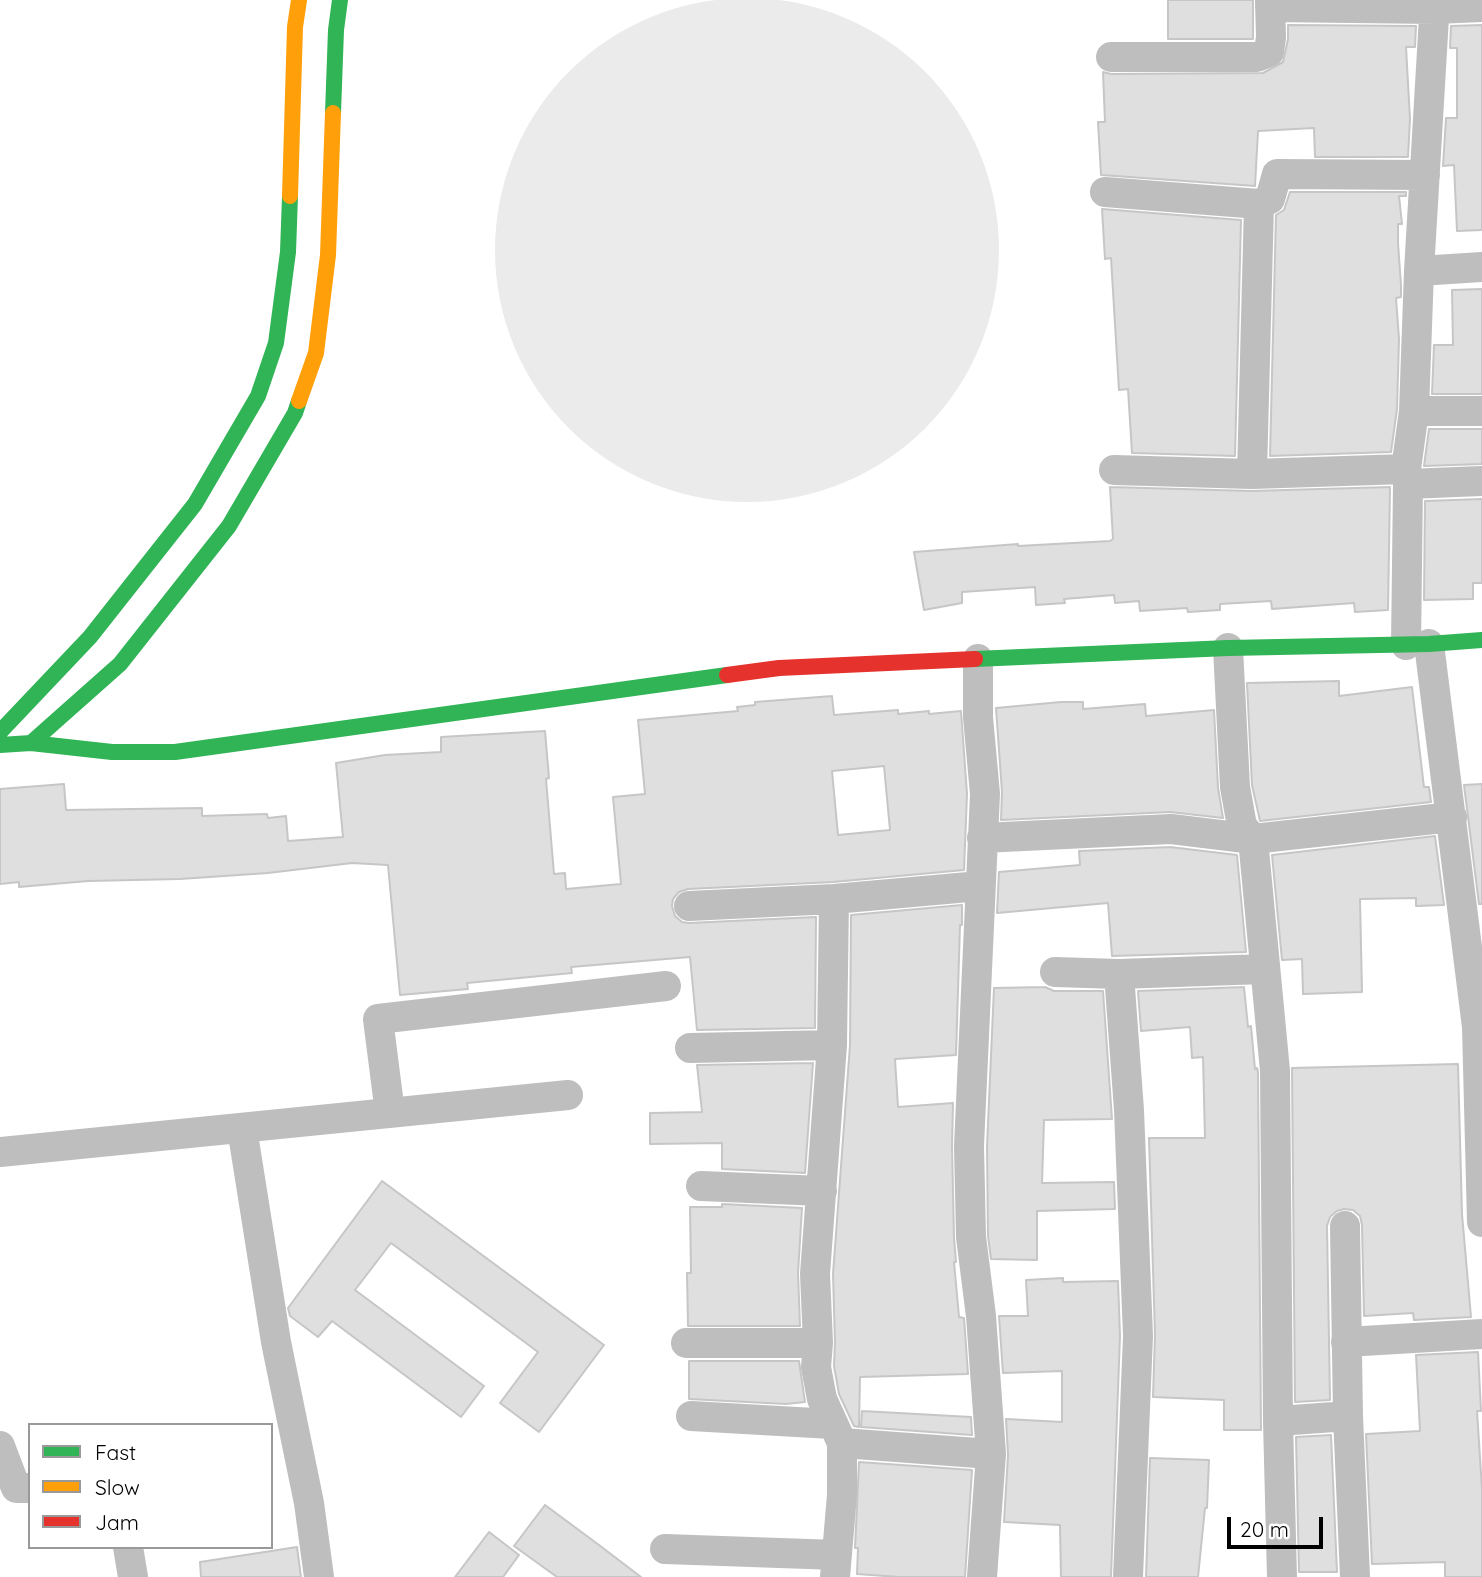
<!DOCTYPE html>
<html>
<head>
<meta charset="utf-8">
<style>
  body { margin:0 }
  #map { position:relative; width:1482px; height:1577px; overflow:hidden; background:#fff; font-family:Quicksand,sans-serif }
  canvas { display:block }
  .legend { position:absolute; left:28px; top:1423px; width:245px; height:126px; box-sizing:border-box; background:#fff; border:2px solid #999; margin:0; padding:9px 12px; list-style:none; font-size:21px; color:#000 }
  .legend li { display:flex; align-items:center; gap:14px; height:35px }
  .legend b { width:35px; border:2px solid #999 }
  .scale { position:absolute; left:1227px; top:1517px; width:96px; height:32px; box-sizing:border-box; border:4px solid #000; border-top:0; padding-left:9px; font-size:21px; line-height:24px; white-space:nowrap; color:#000; -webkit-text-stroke:5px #fff; paint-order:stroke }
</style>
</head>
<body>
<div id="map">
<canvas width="1482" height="1577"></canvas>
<ul class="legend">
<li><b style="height:9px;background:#30b455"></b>Fast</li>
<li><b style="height:9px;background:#ff9f0a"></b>Slow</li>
<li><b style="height:9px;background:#e5322d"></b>Jam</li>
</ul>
<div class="scale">20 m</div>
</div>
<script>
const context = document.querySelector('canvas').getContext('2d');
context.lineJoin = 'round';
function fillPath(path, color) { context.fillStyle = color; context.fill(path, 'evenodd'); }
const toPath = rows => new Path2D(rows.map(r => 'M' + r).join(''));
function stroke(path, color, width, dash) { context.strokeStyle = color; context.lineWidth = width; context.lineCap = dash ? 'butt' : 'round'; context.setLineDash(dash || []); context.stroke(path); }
fillPath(toPath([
  '495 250a252 252 0 1 1 504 0a252 252 0 1 1-504 0Z'
]), '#ebebeb');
const building = toPath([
  [1168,0,1253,0,1253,39,1168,39,1168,0],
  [1288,25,1416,26,1415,47,1406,47,1410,119,1408,157,1315,157,1314,128,1258,131,1255,186,1101,175,1098,122,1105,122,1103,72,1111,74,1263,73,1283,62,1288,39,1288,25],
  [1482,25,1482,230,1457,231,1454,165,1443,166,1446,118,1457,118,1457,48,1450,48,1451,26,1482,25],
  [1290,192,1406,192,1406,196,1399,196,1402,224,1398,224,1398,243,1401,285,1401,297,1396,298,1399,339,1397,409,1391,452,1270,456,1276,215,1284,210,1290,192],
  [1102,209,1241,220,1235,456,1132,453,1128,389,1119,390,1111,258,1105,259,1102,209],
  [1482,289,1482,394,1432,394,1434,345,1453,345,1452,290,1482,289],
  [1429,429,1482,429,1482,464,1424,466,1429,429],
  [1110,487,1251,491,1390,487,1388,610,1355,612,1354,603,1272,609,1271,601,1220,604,1220,610,1188,612,1187,608,1140,611,1139,601,1115,603,1114,595,1064,599,1065,603,1036,605,1035,587,962,592,962,603,924,610,914,552,1018,544,1018,546,1110,541,1113,539,1110,487],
  [1482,499,1482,583,1473,583,1473,599,1424,600,1425,501,1482,499],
  [1339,681,1339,696,1412,687,1424,787,1429,787,1431,802,1260,821,1252,785,1247,683,1339,681],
  [832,696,834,715,898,710,898,714,929,711,929,714,961,711,967,794,964,870,833,882,688,889,679,892,673,899,672,906,675,916,682,922,689,923,816,917,815,1028,697,1030,690,957,571,967,572,973,467,983,468,989,400,995,388,865,352,863,268,873,180,879,88,881,19,887,19,882,0,884,0,789,64,784,66,810,202,808,202,816,267,814,268,818,286,816,288,841,343,837,336,763,385,755,441,752,441,737,545,731,549,778,546,779,554,874,565,873,566,889,621,884,613,797,645,794,638,720,738,711,737,707,755,705,755,702,832,696],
  [884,766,890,830,838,835,832,771,884,766],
  [1061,702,1083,702,1083,709,1145,704,1146,716,1214,710,1218,788,1223,818,1170,812,1001,820,1002,792,996,708,1061,702],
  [1482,784,1482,904,1479,904,1464,785,1482,784],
  [1435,836,1444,905,1416,906,1416,898,1360,899,1362,992,1303,994,1302,959,1282,960,1272,855,1435,836],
  [1170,847,1237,855,1246,952,1112,956,1108,903,997,913,999,872,1080,865,1079,851,1170,847],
  [962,905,962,925,960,925,956,1055,895,1059,898,1107,953,1103,952,1146,954,1238,956,1262,954,1262,959,1317,964,1318,968,1374,860,1377,859,1427,854,1426,839,1394,834,1366,835,1342,833,1274,850,1045,851,915,962,905],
  [1045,987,1054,991,1103,991,1112,1119,1044,1120,1042,1183,1114,1182,1115,1209,1037,1211,1037,1260,991,1259,988,1236,987,1146,994,988,1045,987],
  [1244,987,1248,1027,1251,1026,1255,1069,1257,1068,1258,1072,1261,1430,1224,1430,1224,1400,1153,1397,1155,1335,1149,1138,1205,1138,1203,1057,1192,1058,1190,1027,1141,1031,1138,991,1244,987],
  [813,1063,805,1173,722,1169,722,1143,650,1144,650,1113,702,1112,697,1065,813,1063],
  [1458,1064,1462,1214,1471,1317,1414,1320,1413,1313,1364,1316,1362,1225,1360,1216,1353,1210,1344,1209,1337,1211,1330,1217,1327,1226,1330,1400,1295,1402,1292,1068,1458,1064],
  [382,1181,604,1345,539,1432,500,1403,538,1352,391,1243,355,1290,484,1386,461,1417,332,1321,318,1337,290,1316,288,1308,382,1181],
  [722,1204,802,1208,798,1273,800,1326,688,1326,687,1273,691,1273,690,1207,722,1207,722,1204],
  [1063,1278,1063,1282,1118,1281,1120,1336,1111,1577,1061,1577,1060,1525,1004,1522,1008,1455,1006,1419,1062,1422,1062,1371,1003,1373,999,1316,1028,1316,1026,1280,1063,1278],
  [1478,1352,1481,1411,1477,1411,1482,1489,1482,1577,1445,1577,1445,1562,1372,1564,1366,1434,1420,1431,1416,1355,1478,1352],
  [689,1361,799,1361,805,1402,786,1404,689,1399,689,1361],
  [862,1411,971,1417,972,1435,861,1427,862,1411],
  [1331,1435,1337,1572,1299,1572,1296,1437,1331,1435],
  [1150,1458,1209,1460,1207,1508,1205,1508,1198,1577,1146,1577,1150,1458],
  [859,1462,972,1470,965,1577,899,1577,857,1574,858,1548,855,1548,859,1462],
  [545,1505,599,1545,641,1577,557,1577,514,1546,545,1505],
  [489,1532,519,1555,503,1577,455,1577,489,1532],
  [297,1547,301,1577,201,1577,200,1562,297,1547]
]);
fillPath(building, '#dfdfdf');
stroke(building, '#c6c6c6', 2);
stroke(toPath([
  [1270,7,1435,9,1482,7],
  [1111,57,1257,57,1269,52,1271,37,1270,0],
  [1105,192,1259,204,1270,199,1277,174,1425,175],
  [1419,271,1482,267],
  [1414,411,1482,411],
  [1114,470,1252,474,1406,469],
  [1252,474,1259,204],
  [1408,484,1482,481],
  [1429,644,1477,1027,1482,1222],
  [1406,645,1408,484,1406,469,1414,411,1419,271,1435,0],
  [1228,648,1235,787,1242,826,1253,839,1275,1071,1278,1421,1282,1577],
  [978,659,978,717,985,794,969,1146,971,1237,981,1316,991,1454,982,1577],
  [982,838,1171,829,1253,839,1452,817],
  [834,899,832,1045,815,1274,818,1343,816,1367,822,1399,842,1443,991,1454],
  [689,906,834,899,980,886],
  [1055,972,1119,974,1264,969],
  [1119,974,1129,1110,1138,1336,1128,1577],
  [690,1048,832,1045],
  [390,1113,378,1019,666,986],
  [242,1128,276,1342,309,1503,319,1577],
  [0,1152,568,1095],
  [701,1186,822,1191],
  [1345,1226,1348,1416,1355,1577],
  [1346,1342,1482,1334],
  [686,1343,818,1343],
  [691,1416,832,1424],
  [1278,1421,1348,1416],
  [0,1446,16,1488,30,1488],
  [128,1547,133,1577],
  [665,1549,837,1555],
  [835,1577,842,1495,842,1443]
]), '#bebebe', 30);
stroke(toPath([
  [333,113,336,30,340,0],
  [975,659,1228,648,1429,644,1482,640],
  [0,732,90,637,195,504,258,396,276,343,288,252,290,196],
  [31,743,120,664,229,526,295,413,299,401],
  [0,745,31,743,112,752,175,752,727,675]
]), '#30b455', 16);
stroke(toPath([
  [290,196,295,27,299,0],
  [299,401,316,353,328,255,333,113]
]), '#ff9f0a', 16);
stroke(toPath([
  [727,675,779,668,975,659]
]), '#e5322d', 16);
</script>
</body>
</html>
